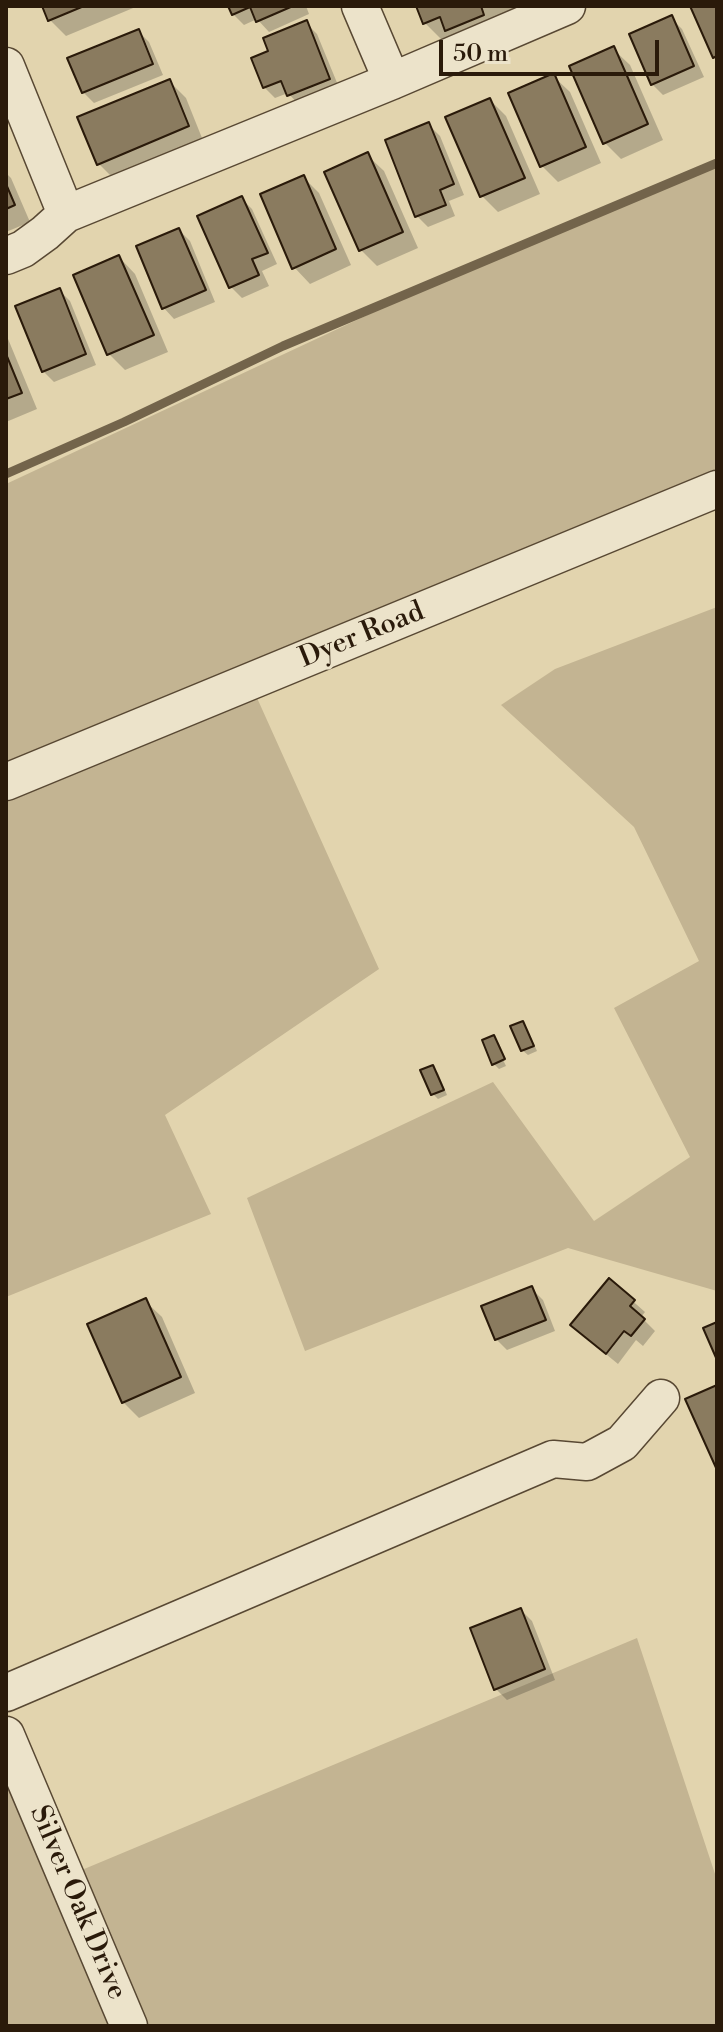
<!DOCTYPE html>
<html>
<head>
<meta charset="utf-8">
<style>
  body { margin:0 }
  #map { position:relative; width:723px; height:2032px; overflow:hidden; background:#e2d4ae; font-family:"Libre Bodoni",serif }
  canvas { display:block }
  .frame { position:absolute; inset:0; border:8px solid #2a1a0a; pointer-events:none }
  .scale { position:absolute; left:439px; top:40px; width:220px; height:36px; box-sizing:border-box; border:4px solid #2a1a0a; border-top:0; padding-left:10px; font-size:24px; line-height:28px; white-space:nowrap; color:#2a1a0a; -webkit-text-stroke:6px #ece3ca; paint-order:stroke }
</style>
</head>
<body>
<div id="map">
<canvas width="723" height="2032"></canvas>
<div class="frame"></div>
<div class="scale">50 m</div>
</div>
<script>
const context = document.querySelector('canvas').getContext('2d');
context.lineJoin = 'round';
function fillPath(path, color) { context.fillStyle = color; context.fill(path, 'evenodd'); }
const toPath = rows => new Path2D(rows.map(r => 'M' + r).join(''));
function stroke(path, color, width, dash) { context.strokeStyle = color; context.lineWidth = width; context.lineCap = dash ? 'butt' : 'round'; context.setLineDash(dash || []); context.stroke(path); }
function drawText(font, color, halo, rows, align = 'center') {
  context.font = font + ' "Libre Bodoni",serif'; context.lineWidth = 6; context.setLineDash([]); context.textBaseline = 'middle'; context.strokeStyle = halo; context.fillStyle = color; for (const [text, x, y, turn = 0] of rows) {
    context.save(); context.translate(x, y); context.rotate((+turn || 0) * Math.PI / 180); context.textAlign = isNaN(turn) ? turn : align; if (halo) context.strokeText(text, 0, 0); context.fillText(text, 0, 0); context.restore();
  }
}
fillPath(toPath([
  [717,165,717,492,253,689,379,969,165,1115,211,1214,6,1297,6,484,453,275],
  [717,607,717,1291,568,1248,305,1351,247,1198,493,1082,594,1221,690,1157,614,1008,699,961,634,827,501,705,555,669],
  [637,1638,717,1880,717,2026,6,2026,6,1741,77,1872]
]), '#c3b492');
fillPath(toPath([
  [45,6,138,6,66,36,50,20],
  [230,6,306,6,309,14,269,32,257,19,244,25,233,14],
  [418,6,511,6,513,11,463,46,452,35,441,39,425,23],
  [671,18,682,29,704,77,663,95,652,84],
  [306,23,317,34,340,90,300,106,288,93,275,98,264,87,271,52],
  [138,31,149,42,163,75,94,103,83,92],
  [613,49,630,65,663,140,621,159,605,143],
  [553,76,570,92,601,163,558,182,542,166],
  [170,82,186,98,204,143,115,180,98,163],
  [490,100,506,116,540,194,498,212,482,196],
  [429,125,440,136,464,195,449,201,455,216,428,227,417,216],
  [367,155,384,171,418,248,377,266,361,250],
  [6,173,11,178,30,222,6,232],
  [303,177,319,193,351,265,310,284,294,267],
  [241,198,252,209,277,264,262,271,269,286,242,298,231,287],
  [179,230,190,241,215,302,174,319,163,307],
  [119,257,135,274,168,352,125,370,109,354],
  [59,290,70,301,96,365,54,382,43,371],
  [6,334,37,409,6,422],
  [522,1023,527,1029,537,1051,528,1055,522,1050],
  [494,1037,497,1041,494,1041,506,1066,499,1069,494,1064],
  [433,1067,438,1073,447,1095,438,1099,433,1094],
  [610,1281,645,1312,641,1317,655,1331,643,1346,636,1340,618,1364,584,1336],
  [532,1289,543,1300,555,1331,507,1350,496,1339],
  [145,1301,162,1317,195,1393,139,1418,123,1402],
  [521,1610,532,1621,555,1680,507,1700,496,1689]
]), '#0003');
stroke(toPath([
  [6,474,124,422,283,346,717,163]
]), '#73644b', 9);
const building = toPath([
  [42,6,84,6,48,21,42,6],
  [228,6,293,6,256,22,250,7,232,15,228,6],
  [416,6,481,6,484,15,445,31,440,17,423,24,416,6],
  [690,6,717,6,717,56,713,58,690,6],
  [672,15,694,66,651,85,629,34,672,15],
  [307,20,330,79,287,96,281,81,263,88,251,58,268,51,263,38,307,20],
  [139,29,153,64,82,93,67,58,139,29],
  [614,46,648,124,603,144,569,66,614,46],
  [554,73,586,147,540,167,508,93,554,73],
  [170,79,189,126,97,165,77,117,170,79],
  [490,98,525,178,480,197,445,117,490,98],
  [429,122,454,184,440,190,446,205,415,217,385,140,429,122],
  [368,152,403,232,359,251,324,172,368,152],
  [304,175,336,249,292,269,260,194,304,175],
  [6,184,15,205,6,209,6,184],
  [242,196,268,253,252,259,259,275,229,288,197,216,242,196],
  [179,228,206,290,162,309,136,246,179,228],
  [119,255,154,335,107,355,73,275,119,255],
  [60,288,86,354,42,372,15,306,60,288],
  [6,354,22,393,6,399,6,354],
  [523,1021,534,1046,521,1051,510,1026,523,1021],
  [494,1035,505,1059,492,1065,482,1040,494,1035],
  [433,1065,444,1090,431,1095,420,1070,433,1065],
  [609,1278,635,1300,630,1306,645,1319,631,1336,624,1331,606,1354,570,1325,609,1278],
  [532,1286,546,1320,495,1340,481,1306,532,1286],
  [146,1298,181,1377,122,1403,87,1324,146,1298],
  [717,1322,717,1360,703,1328,717,1322],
  [717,1385,717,1470,685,1399,717,1385],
  [521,1608,545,1669,494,1690,470,1628,521,1608]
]);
fillPath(building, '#8a7b5f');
stroke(building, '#2a1a0a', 2);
const minor = toPath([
  [360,6,392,81],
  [6,66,66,214],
  [6,256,23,249,45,233,66,214,392,81,567,6],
  [6,782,717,489],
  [6,1693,553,1459,587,1462,622,1443,661,1398],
  [6,1735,129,2026]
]);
stroke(minor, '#584833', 39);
stroke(minor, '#ece3ca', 36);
drawText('28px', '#2a1a0a', '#ece3ca', [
  ["Dyer Road",362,636,-22],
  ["Silver Oak Drive",77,1903,67]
]);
</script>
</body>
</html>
